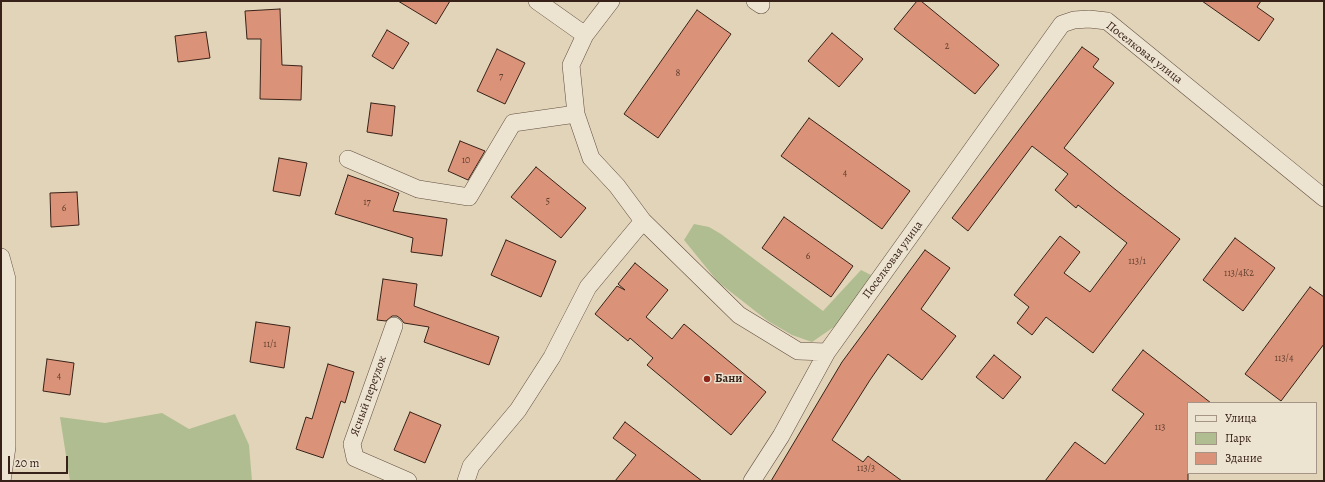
<!DOCTYPE html>
<html>
<head>
<meta charset="utf-8">
<style>
  body { margin:0 }
  #map { position:relative; width:1325px; height:482px; overflow:hidden; background:#e1d4b8; font-family:Alegreya,serif }
  canvas { display:block }
  .frame { position:absolute; inset:0; border:2px solid #382118; pointer-events:none }
  .legend { position:absolute; left:1187px; top:402px; width:130px; height:72px; box-sizing:border-box; background:#ece3d1; border:1px solid #a49587; margin:0; padding:5px 7px; list-style:none; font-size:12px; color:#382118 }
  .legend li { display:flex; align-items:center; gap:8px; height:20px }
  .legend b { width:20px; border:1px solid #a49587 }
  .scale { position:absolute; left:8px; top:456px; width:60px; height:18px; box-sizing:border-box; border:2px solid #382118; border-top:0; padding-left:5px; font-size:12px; line-height:14px; white-space:nowrap; color:#382118; -webkit-text-stroke:3px #ece3d1; paint-order:stroke }
</style>
</head>
<body>
<div id="map">
<canvas width="1325" height="482"></canvas>
<div class="frame"></div>
<ul class="legend">
<li><b style="height:5px;background:#ece3d1"></b>Улица</li>
<li><b style="height:11px;background:#b0bd91"></b>Парк</li>
<li><b style="height:11px;background:#da9378"></b>Здание</li>
</ul>
<div class="scale">20 m</div>
</div>
<script>
const context = document.querySelector('canvas').getContext('2d');
context.lineJoin = 'round';
function fillPath(path, color) { context.fillStyle = color; context.fill(path, 'evenodd'); }
const toPath = rows => new Path2D(rows.map(r => 'M' + r).join(''));
function stroke(path, color, width, dash) { context.strokeStyle = color; context.lineWidth = width; context.lineCap = dash ? 'butt' : 'round'; context.setLineDash(dash || []); context.stroke(path); }
function drawText(font, color, halo, rows, align = 'center') {
  context.font = font + ' Alegreya,serif'; context.lineWidth = 3; context.setLineDash([]); context.textBaseline = 'middle'; context.strokeStyle = halo; context.fillStyle = color; for (const [text, x, y, turn = 0] of rows) {
    context.save(); context.translate(x, y); context.rotate((+turn || 0) * Math.PI / 180); context.textAlign = isNaN(turn) ? turn : align; if (halo) context.strokeText(text, 0, 0); context.fillText(text, 0, 0); context.restore();
  }
}
fillPath(toPath([
  [694,224,709,227,721,234,823,311,861,270,873,276,844,320,812,342,792,335,768,321,718,282,684,240],
  [162,413,189,429,235,414,249,445,252,481,70,481,60,417,105,423]
]), '#b0bd91');
const building = toPath([
  [398,1,450,1,436,24,398,1],
  [917,1,921,1,999,65,975,94,894,29,917,1],
  [1202,1,1261,1,1257,7,1274,19,1259,41,1202,1],
  [280,9,282,65,302,66,301,100,260,99,261,39,247,39,245,11,280,9],
  [697,10,731,34,658,138,624,114,697,10],
  [387,30,409,43,393,69,372,56,387,30],
  [206,32,210,58,178,62,175,36,206,32],
  [832,33,863,59,839,87,808,61,832,33],
  [1082,47,1099,59,1093,67,1114,83,1064,148,1116,190,1180,239,1093,353,1046,317,1032,335,1017,323,1029,307,1014,295,1060,236,1080,252,1064,273,1090,292,1127,243,1078,205,1076,208,1055,190,1068,174,1032,146,968,231,952,218,1082,47],
  [497,49,525,63,505,104,477,91,497,49],
  [371,103,395,106,392,136,367,132,371,103],
  [809,118,910,191,882,229,781,156,809,118],
  [460,141,485,151,468,180,448,171,460,141],
  [279,158,307,163,300,196,273,191,279,158],
  [536,167,586,208,561,238,511,197,536,167],
  [348,175,399,193,393,211,447,219,442,256,411,252,413,238,335,214,348,175],
  [77,192,79,225,51,227,50,193,77,192],
  [784,217,853,266,831,297,762,248,784,217],
  [1235,238,1275,268,1243,311,1203,280,1235,238],
  [506,240,556,261,541,297,491,275,506,240],
  [925,250,950,268,921,309,956,336,922,380,888,354,870,380,832,440,863,462,868,456,902,481,771,481,842,362,925,250],
  [635,263,668,290,646,317,672,339,684,324,766,392,731,435,647,365,653,358,630,338,628,341,595,314,617,286,625,290,618,284,635,263],
  [383,279,417,284,414,306,499,337,489,365,424,342,429,327,404,323,401,319,397,316,392,316,386,321,377,320,383,279],
  [1310,287,1324,297,1324,344,1281,401,1245,374,1310,287],
  [256,322,290,327,284,368,250,362,256,322],
  [1143,350,1211,403,1188,403,1188,481,1045,481,1075,442,1105,464,1144,414,1112,390,1143,350],
  [994,355,1021,377,1003,399,976,377,994,355],
  [47,359,74,363,70,395,43,391,47,359],
  [328,364,354,372,345,403,341,401,323,458,296,449,306,417,312,419,328,364],
  [410,412,441,425,425,463,394,450,410,412],
  [625,422,702,481,615,481,636,455,613,438,625,422]
]);
fillPath(building, '#da9378');
stroke(building, '#382118', 1);
const street = toPath([
  [537,1,585,35],
  [611,1,585,35,571,65,576,114,591,158,617,186,643,221,739,315,798,351,827,352,1062,24,1074,20,1089,19,1107,21,1324,198],
  [755,1,761,5],
  [348,159,418,189,469,197,513,123,576,114],
  [1,257,7,279,7,447,2,481],
  [394,326,352,444,355,458,408,481],
  [466,481,471,466,518,410,552,357,588,287,643,221],
  [752,481,781,436,827,352]
]);
stroke(street, '#624e40', 18);
stroke(street, '#ece3d1', 17);
for (const [x, y, r, color] of [
  [707,379,4,"#8f2418"]
]) { const dot = new Path2D(); dot.arc(x, y, r, 0, 2 * Math.PI); context.fillStyle = color; context.fill(dot); stroke(dot, '#ece3d1', 1.5); }
drawText('10px', '#603e30', null, [
  ["2",947,47],
  ["8",678,74],
  ["7",501,77],
  ["10",466,161],
  ["4",845,174],
  ["5",548,202],
  ["17",367,203],
  ["6",64,209],
  ["6",808,257],
  ["113/1",1137,262],
  ["113/4К2",1239,274],
  ["11/1",270,345],
  ["113/4",1284,359],
  ["4",59,377],
  ["113",1160,428],
  ["113/3",866,469]
]);
drawText('12px', '#382118', '#ece3d1', [
  ["Поселковая улица",1144,53,38],
  ["Поселковая улица",893,260,-54],
  ["Ясный переулок",369,396,-70]
]);
drawText('bold 12px', '#382118', '#ece3d1', [
  ["Бани",715,379]
], 'left');
</script>
</body>
</html>
